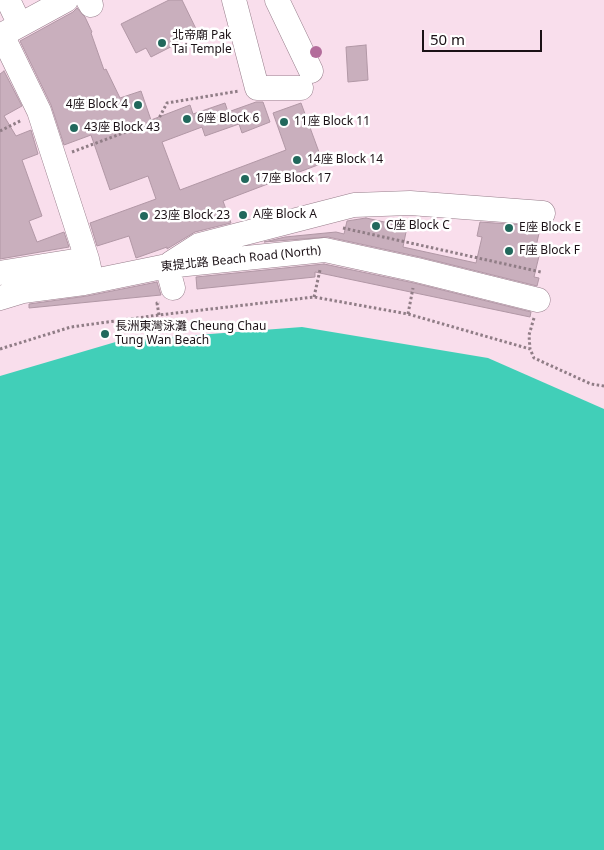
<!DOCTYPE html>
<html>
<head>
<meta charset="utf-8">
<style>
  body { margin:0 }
  #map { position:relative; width:604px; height:850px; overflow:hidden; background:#f9deec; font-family:"Noto Sans",sans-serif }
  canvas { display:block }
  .scale { position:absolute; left:422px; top:30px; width:120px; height:22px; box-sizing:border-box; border:2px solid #1b1116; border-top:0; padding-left:6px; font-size:15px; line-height:18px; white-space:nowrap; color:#1b1116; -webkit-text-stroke:4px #fff; paint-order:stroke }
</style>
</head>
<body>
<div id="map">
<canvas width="604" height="850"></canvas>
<div class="scale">50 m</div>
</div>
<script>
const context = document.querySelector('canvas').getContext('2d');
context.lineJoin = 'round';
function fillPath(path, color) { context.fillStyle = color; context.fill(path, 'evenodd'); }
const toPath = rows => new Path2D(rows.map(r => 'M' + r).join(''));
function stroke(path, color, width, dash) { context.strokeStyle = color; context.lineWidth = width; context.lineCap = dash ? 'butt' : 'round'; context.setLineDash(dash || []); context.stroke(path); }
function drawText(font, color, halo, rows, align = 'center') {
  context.font = font + ' "Noto Sans","Noto Sans TC",sans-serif'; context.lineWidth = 5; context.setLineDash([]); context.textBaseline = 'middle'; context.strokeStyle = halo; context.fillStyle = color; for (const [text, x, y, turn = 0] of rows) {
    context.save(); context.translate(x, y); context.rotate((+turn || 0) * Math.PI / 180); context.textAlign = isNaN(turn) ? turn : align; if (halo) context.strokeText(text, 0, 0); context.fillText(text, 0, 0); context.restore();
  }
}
fillPath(toPath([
  [302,327,488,358,604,409,604,850,0,850,0,376,119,341]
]), '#41cfb8');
const building = toPath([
  [169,0,182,0,198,33,151,57,146,48,136,53,121,24,169,0],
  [77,8,85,17,92,32,91,33,104,70,106,69,120,98,141,91,151,120,190,105,193,114,225,103,228,112,256,102,263,102,270,122,242,133,239,124,205,136,202,127,162,142,180,190,286,150,273,113,301,103,323,163,223,201,231,223,195,232,167,249,167,247,136,258,129,236,97,246,90,223,156,199,148,176,110,190,91,135,64,145,51,105,20,41,73,12,77,8],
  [366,45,368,80,348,82,346,47,366,45],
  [4,71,22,106,4,116,16,136,31,130,38,154,22,160,42,216,29,221,37,242,64,232,69,247,0,259,0,74,4,71],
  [366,218,407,227,403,247,476,263,482,237,477,236,480,222,524,225,540,229,535,251,540,252,534,277,539,278,537,286,420,257,328,237,264,242,285,237,336,232,344,234,347,221,366,218],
  [324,264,414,283,531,312,530,317,315,272,315,277,197,289,196,277,324,264],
  [157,282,161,295,29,308,29,304,87,296,157,282]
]);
fillPath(building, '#c9afbd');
stroke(building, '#b197a5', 1);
const minor = toPath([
  [8,0,20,25],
  [88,0,91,5],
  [234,0,257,88,301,88],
  [277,0,311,71],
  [2,35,39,111,87,259,92,281],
  [0,36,66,0],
  [171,263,199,245,354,205,410,203,543,213],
  [167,266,173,288],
  [0,273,87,259],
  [0,298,23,291,84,283,167,266,325,250,417,270,538,300]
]);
stroke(minor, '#977e8b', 25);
stroke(toPath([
  [0,131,22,120],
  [72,152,158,120,167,103,239,91],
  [343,228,541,272],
  [314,297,320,270],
  [408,314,413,288],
  [159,315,157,303,160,303],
  [534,318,529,335,530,349,534,358,591,384,604,386],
  [0,349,71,327,159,315,314,297,408,314,530,349]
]), '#907d86', 3, [2.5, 2.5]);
stroke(minor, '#fff', 24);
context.fillStyle = '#b36d9b';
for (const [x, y] of [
  [316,52]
]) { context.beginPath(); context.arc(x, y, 6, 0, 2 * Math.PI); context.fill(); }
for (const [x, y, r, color] of [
  [162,43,5,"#21685c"],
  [138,105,5,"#21685c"],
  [187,119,5,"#21685c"],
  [284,122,5,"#21685c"],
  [74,128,5,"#21685c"],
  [297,160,5,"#21685c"],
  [245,179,5,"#21685c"],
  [243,215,5,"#21685c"],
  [144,216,5,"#21685c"],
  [376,226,5,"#21685c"],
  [509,228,5,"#21685c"],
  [509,251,5,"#21685c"],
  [105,334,5,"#21685c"]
]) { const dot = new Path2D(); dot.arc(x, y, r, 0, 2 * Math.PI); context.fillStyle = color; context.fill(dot); stroke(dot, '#fff', 2); }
drawText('12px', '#1b1116', '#fff', [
  ["北帝廟 Pak",172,36],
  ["Tai Temple",172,50],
  ["4座 Block 4",128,105,"right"],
  ["6座 Block 6",197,119],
  ["11座 Block 11",294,122],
  ["43座 Block 43",84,128],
  ["14座 Block 14",307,160],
  ["17座 Block 17",255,179],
  ["A座 Block A",253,215],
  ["23座 Block 23",154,216],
  ["C座 Block C",386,226],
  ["E座 Block E",519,228],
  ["F座 Block F",519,251],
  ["長洲東灣泳灘 Cheung Chau",115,327],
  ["Tung Wan Beach",115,341]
], 'left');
drawText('12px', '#1b1116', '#fff', [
  ["東提北路 Beach Road (North)",241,259,-6]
]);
</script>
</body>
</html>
